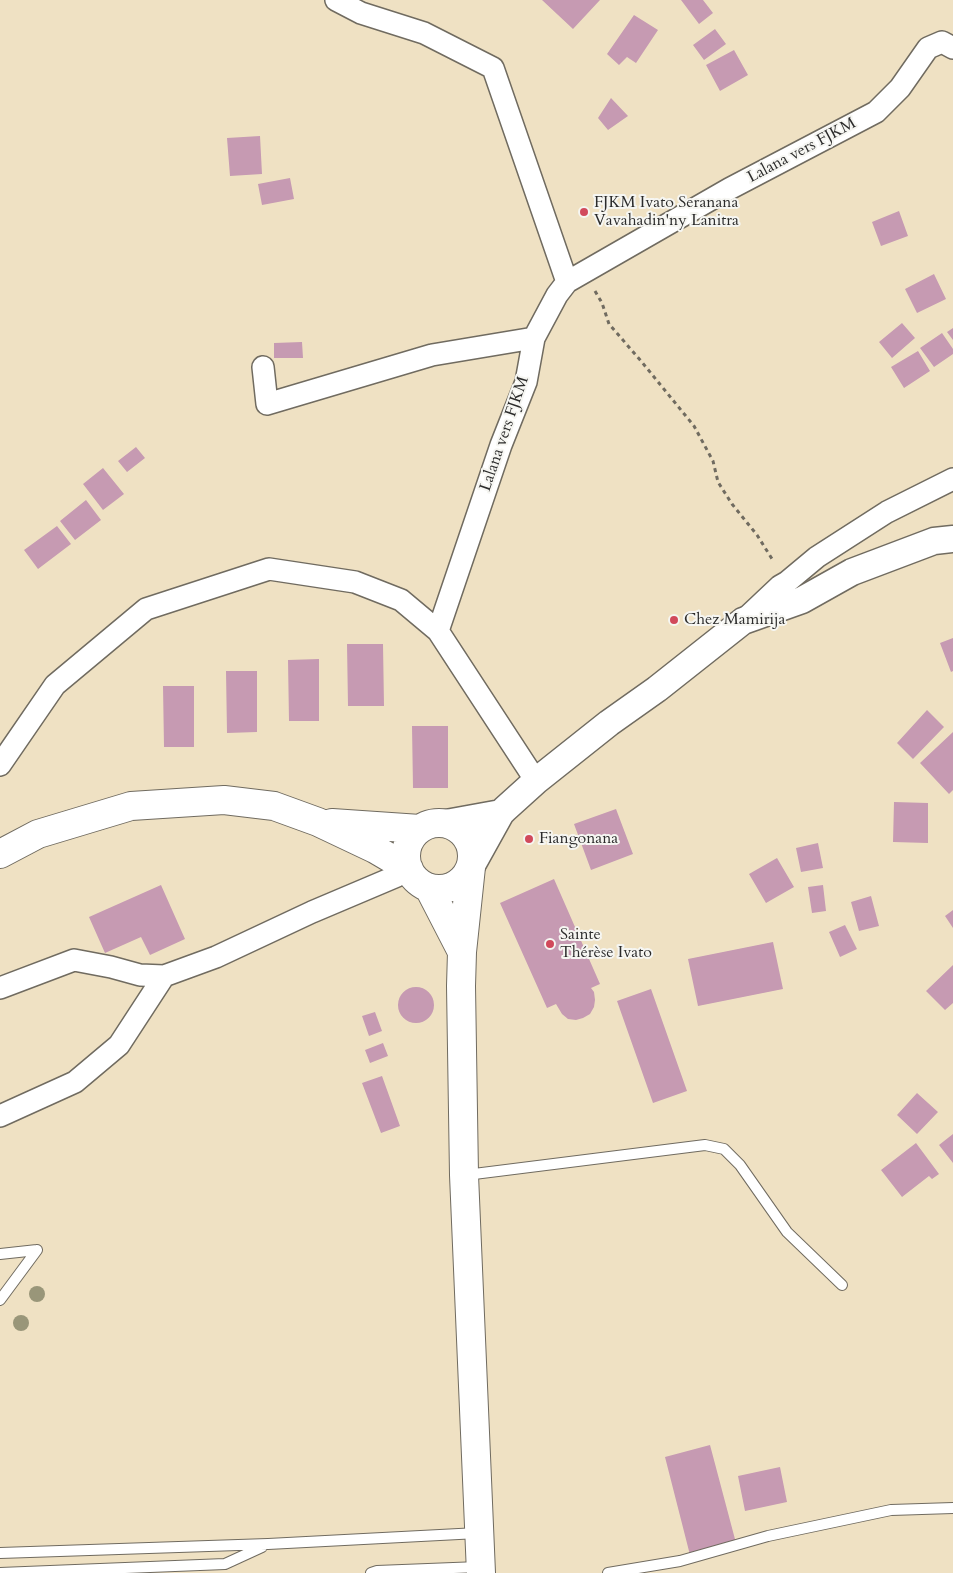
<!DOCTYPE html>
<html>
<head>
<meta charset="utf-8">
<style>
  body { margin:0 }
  canvas { display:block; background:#efe1c3 }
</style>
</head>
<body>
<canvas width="953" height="1573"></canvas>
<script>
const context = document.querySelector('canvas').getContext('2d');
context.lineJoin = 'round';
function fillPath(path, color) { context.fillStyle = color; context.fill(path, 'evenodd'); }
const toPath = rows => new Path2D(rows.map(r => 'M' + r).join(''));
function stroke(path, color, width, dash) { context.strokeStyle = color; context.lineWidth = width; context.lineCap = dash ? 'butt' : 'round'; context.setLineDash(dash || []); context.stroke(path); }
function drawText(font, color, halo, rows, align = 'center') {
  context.font = font + ' Cardo,serif'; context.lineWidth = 4; context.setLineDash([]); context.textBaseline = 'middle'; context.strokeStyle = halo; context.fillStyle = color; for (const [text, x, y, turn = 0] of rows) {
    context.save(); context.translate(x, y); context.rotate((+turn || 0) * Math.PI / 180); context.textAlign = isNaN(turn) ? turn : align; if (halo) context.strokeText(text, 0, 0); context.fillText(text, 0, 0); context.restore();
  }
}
fillPath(toPath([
  [542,0,600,0,573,29],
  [681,0,703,0,713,13,699,24],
  [634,15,658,30,636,63,627,57,619,65,607,54],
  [715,29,726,44,704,60,693,45],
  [734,50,748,75,720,91,706,65],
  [611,98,628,116,608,130,598,118],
  [260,136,262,174,230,176,227,138],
  [290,178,294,199,262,205,258,184],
  [899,211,908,236,881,246,872,222],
  [934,274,946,299,917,313,905,289],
  [902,323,915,338,892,358,879,342],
  [953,328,953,340,947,332],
  [942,333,953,349,953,354,934,367,920,348],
  [302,342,303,358,274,358,274,343],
  [918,351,930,371,904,388,891,367],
  [136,447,145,458,127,472,118,461],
  [103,468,124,494,103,510,83,484],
  [86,500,101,520,75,540,60,521],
  [57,526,71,544,38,569,24,550],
  [953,638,953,671,951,672,940,643],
  [347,644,383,644,384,706,348,706],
  [319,659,319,721,289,721,288,660],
  [226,671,257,671,257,732,227,733],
  [163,686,194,686,194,747,164,747],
  [927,710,944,727,913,759,897,743],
  [412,726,448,726,448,788,413,788],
  [953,732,953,790,949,794,920,763],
  [894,802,928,803,928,843,893,842],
  [616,809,633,854,591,870,574,824],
  [818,843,823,868,801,872,796,848],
  [777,858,794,887,766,903,749,874],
  [554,879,600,984,591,988,594,992,595,1000,594,1007,590,1014,583,1018,576,1020,568,1019,562,1014,556,1004,547,1008,500,903],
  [161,885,185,939,150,955,141,937,105,953,89,917],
  [823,885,826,911,812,913,808,887],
  [871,896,879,926,859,931,851,902],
  [953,910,953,928,945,916],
  [845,925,857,949,840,957,829,932],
  [773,942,783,989,698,1006,688,959],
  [953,965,953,1003,945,1010,926,991],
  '398 1005a18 18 0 1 1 36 0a18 18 0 1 1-36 0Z',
  [651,989,687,1091,653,1103,617,1001],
  [375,1012,382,1031,369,1036,362,1016],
  [383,1043,388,1056,370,1063,365,1050],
  [382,1076,400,1126,381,1133,362,1083],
  [917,1093,938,1112,917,1134,897,1115],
  [953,1134,953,1163,939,1145],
  [916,1143,939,1174,932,1179,929,1176,902,1197,881,1170],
  [710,1445,736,1543,690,1555,665,1457],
  [780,1467,787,1502,745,1511,738,1476]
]), '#c69ab2');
const service = toPath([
  [466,1175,705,1145,724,1149,740,1165,787,1232,842,1285],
  [0,1254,37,1250],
  [0,1300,37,1250],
  [0,1553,268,1544,478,1533],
  [0,1573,225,1564,262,1547],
  [371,1573,377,1571,479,1567],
  [608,1573,680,1561,768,1536,891,1510,953,1508]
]);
const minor = toPath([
  [336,0,361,13,424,33,493,68,567,282],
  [263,367,267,404,432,355,534,338],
  [745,619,780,586,787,582,817,557,887,512,953,479],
  [438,631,501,445,526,382,534,338,557,295,567,282,729,189,876,112,900,88,928,48,942,42,953,48],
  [0,765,55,685,146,609,269,569,355,582,401,600,438,631,536,781],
  [0,988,74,960,111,967,140,975,164,976],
  [0,1116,75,1082,119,1045,164,976,216,957,312,912,397,876,409,869]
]);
const tertiary = toPath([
  [446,823,501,813],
  [471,867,501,813,505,809,536,781,609,723,657,689,743,621,802,600,852,572,934,541,953,539]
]);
const secondary = toPath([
  [332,823,420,829],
  '406 856a33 33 0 1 1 66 0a33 33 0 1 1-66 0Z',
  [0,854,38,834,131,806,224,800,274,806,318,822,375,849,409,869],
  [471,867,462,952,461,986,464,1175,481,1573],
  [429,888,462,952]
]);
stroke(service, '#706b60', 12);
stroke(minor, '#706b60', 24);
stroke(tertiary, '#706b60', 29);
stroke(secondary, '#706b60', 30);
stroke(toPath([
  [595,291,602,303,609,324,641,361,694,426,713,461,718,482,732,504,757,535,774,562]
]), '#706b60', 3, [4, 4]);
stroke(service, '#fff', 10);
stroke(minor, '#fff', 21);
stroke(tertiary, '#fff', 26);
stroke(secondary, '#fff', 28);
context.fillStyle = '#999679';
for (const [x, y] of [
  [37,1294],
  [21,1323]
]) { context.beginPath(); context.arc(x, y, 8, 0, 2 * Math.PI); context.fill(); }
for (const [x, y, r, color] of [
  [584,212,5,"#d1495b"],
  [674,620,5,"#d1495b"],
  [529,839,5,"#d1495b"],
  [550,944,5,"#d1495b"]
]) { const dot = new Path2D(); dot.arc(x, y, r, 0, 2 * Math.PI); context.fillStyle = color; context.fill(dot); stroke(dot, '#f6f6f2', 2); }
drawText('16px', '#2b2b2b', '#f6f6f2', [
  ["Lalana vers FJKM",802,151,-28],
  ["Lalana vers FJKM",505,434,-71]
]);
drawText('16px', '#2b2b2b', '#f6f6f2', [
  ["FJKM Ivato Seranana",594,203],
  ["Vavahadin'ny Lanitra",594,221],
  ["Chez Mamirija",684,620],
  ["Fiangonana",539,839],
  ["Sainte",560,935],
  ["Thérèse Ivato",560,953]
], 'left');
</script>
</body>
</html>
